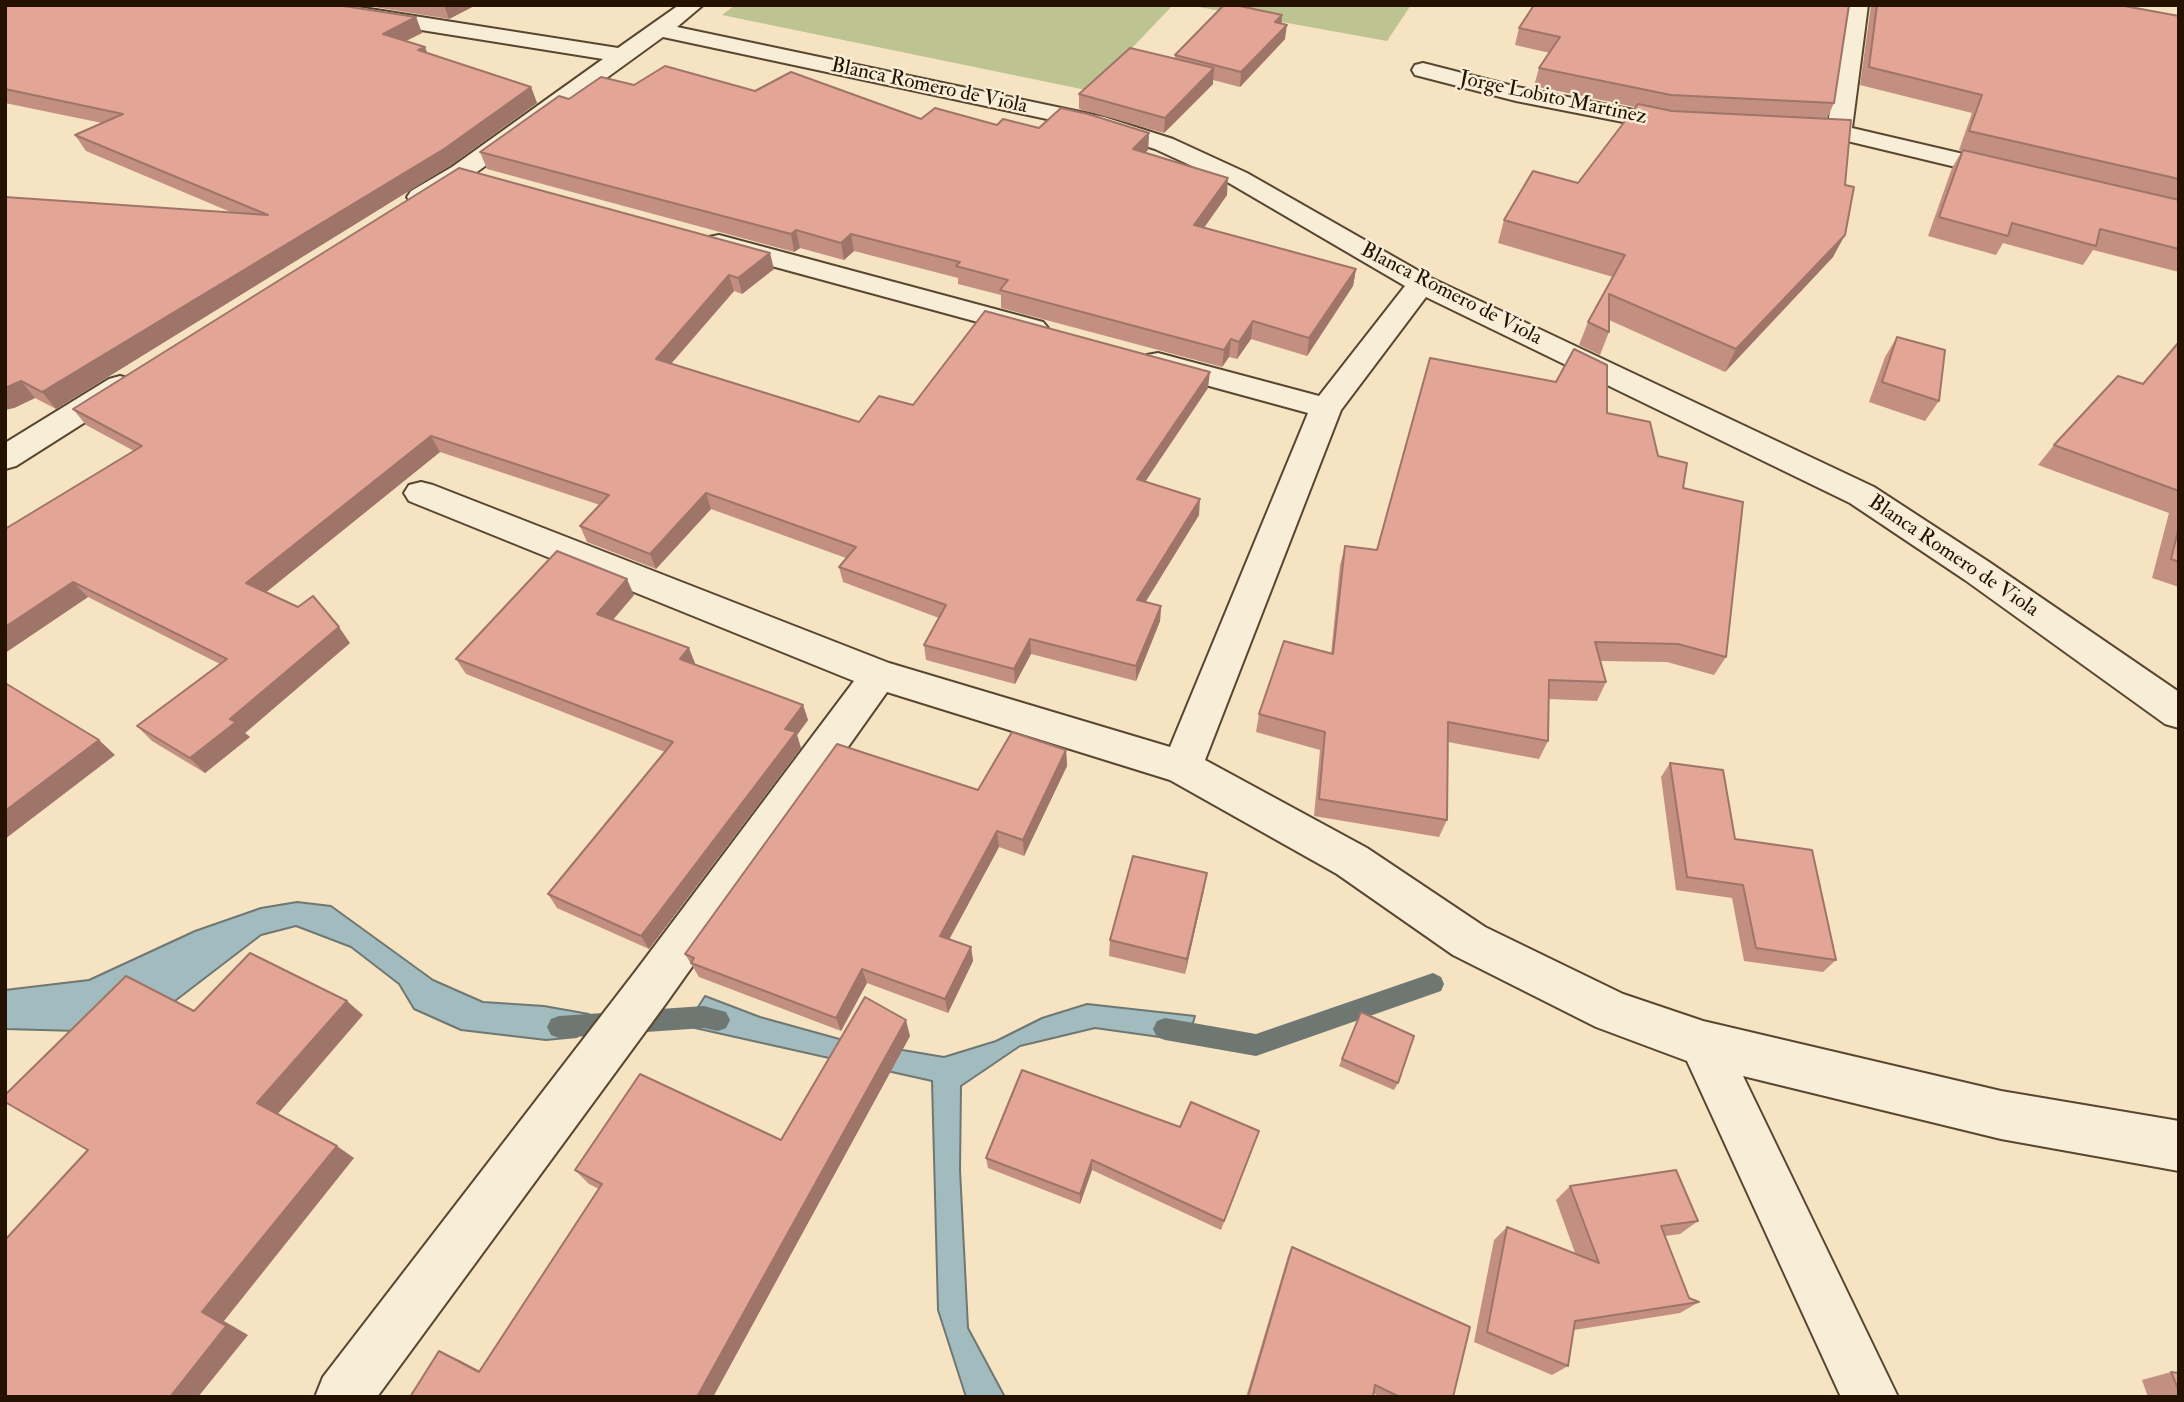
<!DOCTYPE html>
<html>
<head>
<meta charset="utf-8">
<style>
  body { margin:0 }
  #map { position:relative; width:2184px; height:1402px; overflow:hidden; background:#f5e3c2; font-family:"IM FELL Double Pica",serif }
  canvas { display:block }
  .frame { position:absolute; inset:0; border:7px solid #251100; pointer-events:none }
</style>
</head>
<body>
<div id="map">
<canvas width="2184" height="1402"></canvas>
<div class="frame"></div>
</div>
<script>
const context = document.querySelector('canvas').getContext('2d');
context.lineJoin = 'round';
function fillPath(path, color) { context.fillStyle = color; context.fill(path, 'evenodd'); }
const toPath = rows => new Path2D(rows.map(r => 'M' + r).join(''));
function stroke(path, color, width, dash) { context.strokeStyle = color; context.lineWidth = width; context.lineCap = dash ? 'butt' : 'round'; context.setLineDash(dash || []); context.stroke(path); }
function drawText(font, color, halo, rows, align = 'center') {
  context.font = font + ' "IM FELL Double Pica",serif'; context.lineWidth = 5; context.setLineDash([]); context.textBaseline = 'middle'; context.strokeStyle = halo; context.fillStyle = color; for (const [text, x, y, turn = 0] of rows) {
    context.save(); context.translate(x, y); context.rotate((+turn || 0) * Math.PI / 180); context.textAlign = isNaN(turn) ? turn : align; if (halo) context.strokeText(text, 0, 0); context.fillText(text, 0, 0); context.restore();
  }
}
fillPath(toPath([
  [735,5,1173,5,1091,91,722,15],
  [1188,5,1411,5,1387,41]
]), '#bec392');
const water = toPath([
  [297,902,331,906,433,980,483,1002,544,1006,589,1014,577,1037,546,1040,461,1030,414,1009,399,984,351,947,296,926,261,935,141,1027,115,1032,5,1029,5,990,89,980,195,931,261,908,297,902],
  [705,996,760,1017,843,1040,944,1057,996,1041,1042,1018,1087,1004,1195,1016,1188,1041,1095,1028,1020,1046,961,1086,960,1170,968,1328,1005,1397,966,1397,938,1310,932,1081,686,1026,705,996]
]);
fillPath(water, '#a1bbbe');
stroke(water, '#6f7772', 2);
fillPath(toPath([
  [1433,973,1441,977,1444,984,1441,991,1256,1056,1165,1040,1157,1037,1153,1029,1157,1021,1165,1018,1256,1034,1433,973],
  [704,1006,726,1012,730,1020,726,1028,718,1031,704,1028,559,1038,551,1035,547,1027,551,1019,559,1016,704,1006]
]), '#6f7772');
const minor = toPath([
  [292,5,344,5,618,48,679,5,703,5,677,27,1104,117,1173,139,1247,173,1431,278,1874,487,1989,562,2179,692,2179,728,2165,724,1965,580,1850,503,1426,297,1341,410,1205,760,1367,848,1485,927,1623,994,1703,1021,2001,1091,2179,1121,2179,1171,2001,1139,1743,1076,1898,1397,1841,1397,1687,1061,1596,1027,1453,955,1337,874,1170,780,887,692,667,1002,377,1397,315,1397,323,1377,635,972,854,681,409,501,404,493,409,485,421,482,433,485,889,663,1170,747,1308,413,1147,369,1143,362,1147,355,1158,353,1319,396,1405,286,1229,183,1155,149,1089,128,663,37,470,177,429,203,420,205,411,203,407,197,411,191,452,167,603,59,302,11,294,10,292,5],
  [1846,5,1868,5,1852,128,2019,167,2023,172,2019,177,2010,180,1839,139,1789,135,1786,130,1789,125,1828,124,1846,5],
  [1423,63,1517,87,1664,116,1682,117,1691,119,1694,124,1691,129,1682,131,1664,130,1516,101,1415,75,1412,70,1415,65,1423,63],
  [719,235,1043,322,1048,328,1043,334,1033,337,709,249,705,243,709,237,719,235],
  [120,376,131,379,135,386,131,393,16,466,5,469,5,443,109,379,120,376]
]);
stroke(minor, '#594630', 4);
fillPath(minor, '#f8edd7');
fillPath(toPath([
  [5,5,416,17,422,33,406,41,427,53,531,87,537,103,451,165,56,409,35,398,14,408,5,197,233,213,86,151,75,135,102,123,5,103],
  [362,5,476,5,449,19],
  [1534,5,1834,103,1827,119,1833,257,1725,372,1609,320,1609,332,1600,355,1579,345,1588,322,1613,277,1498,243,1504,220,1578,183,1635,107,1534,86,1539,68,1550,53,1515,45,1519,28],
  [1871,5,2119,5,2179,16,2179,272,2093,250,2083,265,2003,243,1996,255,1928,236,1952,168,1962,151,1959,150,1972,113,1860,85],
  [1282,15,1281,24,1285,39,1240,87,1213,80,1213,84,1164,133,1079,109,1079,94,1175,59,1175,55],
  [634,85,755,91,921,119,1039,128,1149,133,1148,150,1145,152,1227,195,1204,228,1356,269,1353,286,1307,356,1251,339,1237,359,1229,357,1222,367,1001,308,1001,295,958,284,958,278,854,251,844,260,800,248,794,252,487,169,480,152,569,99],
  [459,168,774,269,742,294,734,291,671,364,859,422,913,405,1208,388,1145,482,1199,515,1145,602,1161,606,1160,621,1136,681,1031,654,1015,684,926,660,924,645,939,618,843,582,839,567,846,558,711,509,656,569,587,542,580,526,600,505,440,452,266,592,350,643,245,733,250,737,205,773,152,741,137,726,220,664,88,597,5,653,134,451,86,425,73,409],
  [1897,337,1939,401,1925,421,1869,402,1885,357],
  [2179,342,2179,587,2152,578,2169,513,2038,465,2054,445,2143,384],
  [1607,413,1658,456,1683,488,1726,657,1714,675,1667,662,1601,661,1606,682,1597,701,1549,699,1548,741,1539,759,1448,742,1447,820,1439,837,1314,816,1320,750,1256,732,1259,714,1331,654,1340,565,1345,546,1377,550],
  [634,595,613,620,695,663,694,664,803,705,808,720,797,735,801,748,649,949,557,908,548,894,665,752,466,674,456,659],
  [1066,750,1067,766,1024,856,999,847,949,939,971,947,973,961,948,1013,867,983,841,1031,699,977,685,954,978,790],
  [1670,763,1836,960,1823,972,1744,961,1732,898,1676,890,1661,777],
  [1204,890,1185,974,1109,956,1110,940],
  [1361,1012,1398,1083,1394,1090,1339,1066],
  [910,1036,713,1397,410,1397,459,1360,479,1371,599,1189,589,1184,575,1170,781,1140],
  [1180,1127,1259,1131,1221,1230,1092,1170,1080,1204,988,1168,986,1158],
  [1570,1186,1698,1221,1680,1234,1665,1236,1689,1298,1699,1302,1680,1313,1574,1330,1568,1366,1552,1375,1474,1342,1494,1240,1507,1227,1575,1253,1556,1200],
  [1292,1247,1453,1397,1381,1397,1373,1393,1373,1397,1246,1397,1288,1256],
  [2171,1372,2179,1373,2179,1397,2148,1397,2142,1380]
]), '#c38f81');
fillPath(toPath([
  [444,5,476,5,449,19],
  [1282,15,1281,29,1275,22],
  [416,17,422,33,389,49,383,34],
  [1287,25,1285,39,1240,87,1241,72],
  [425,47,431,62,418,50],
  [1214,68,1213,84,1164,133,1165,118],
  [531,87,537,103,451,165,56,409,42,392],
  [1149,133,1148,150,1132,166,1133,149],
  [1228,178,1227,195,1193,243,1194,225],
  [796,230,800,248,794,252,791,234],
  [851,234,854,251,844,260,841,243],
  [1845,235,1833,257,1725,372,1736,349],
  [770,253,774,269,742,294,738,278],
  [1356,269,1353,286,1307,356,1309,338],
  [729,275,734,291,661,375,656,359],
  [1253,321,1251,339,1237,359,1239,342],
  [1231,339,1229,357,1222,367,1224,350],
  [1210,372,1208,388,1136,495,1137,479],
  [21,381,35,398,14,408,5,410,5,388],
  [431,436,440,452,259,598,246,583],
  [706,493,711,509,656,569,650,554],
  [1200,499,1199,515,1137,616,1137,600],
  [627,579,634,595,604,630,597,614],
  [73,582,88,597,5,653,5,627],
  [1161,606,1160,621,1136,681,1136,666],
  [339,627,350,643,245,733,250,737,205,773,190,758,230,719],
  [1030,639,1031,654,1015,684,1014,669],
  [689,648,695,663,686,674,680,659],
  [803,705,808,720,797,735,801,748,649,949,641,936,785,729],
  [99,740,115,755,5,839,5,811],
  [1066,750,1067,766,1024,856,1023,840],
  [997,831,999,847,943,951,940,936],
  [1207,873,1204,890,1185,974,1187,959],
  [971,947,973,961,948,1013,945,999],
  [862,969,867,983,841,1031,836,1018],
  [347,1001,363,1015,276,1116,257,1103],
  [906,1020,910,1036,713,1397,697,1397],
  [337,1146,354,1158,224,1321,248,1335,198,1397,170,1397,202,1312],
  [1092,1160,1092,1170,1080,1204,1080,1194],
  [439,1351,459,1360,497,1380,479,1372]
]), '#9f7469');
const building = toPath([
  [5,5,337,5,416,17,383,34,425,47,418,50,531,87,444,149,42,392,21,381,5,388,5,197,268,215,75,135,123,114,5,89,5,5],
  [1224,5,1235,5,1282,15,1275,22,1287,25,1241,72,1175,55,1224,5],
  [1534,5,1849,5,1834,103,1671,95,1539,68,1560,37,1519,28,1534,5],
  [1877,5,2119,5,2179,16,2179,179,1969,131,1982,95,1869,67,1877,5],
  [1130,48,1214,68,1165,118,1079,94,1130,48],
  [665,66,755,91,791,72,921,119,935,108,997,125,1003,119,1039,128,1061,108,1088,114,1149,133,1133,149,1228,178,1194,225,1356,269,1309,338,1253,321,1239,342,1231,339,1224,350,1000,290,1008,280,956,266,960,262,851,234,841,243,796,230,791,234,480,152,559,96,569,99,601,77,634,85,665,66],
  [1638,104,1672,111,1851,120,1845,185,1854,187,1845,235,1736,349,1609,294,1609,332,1588,322,1625,255,1504,220,1533,171,1578,183,1638,104],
  [1963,150,2179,200,2179,249,2100,229,2096,246,2012,223,2008,236,1939,217,1963,150],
  [459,168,770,253,738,278,729,275,656,359,859,422,879,396,913,405,985,311,1210,372,1137,479,1200,499,1137,600,1161,606,1136,666,1030,639,1014,669,924,645,946,605,839,567,856,547,706,493,650,554,580,526,609,495,431,436,246,583,298,607,313,596,339,627,230,719,236,722,190,758,137,726,227,659,73,582,5,627,5,529,142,446,73,409,459,168],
  [1897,337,1945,350,1939,401,1882,382,1897,337],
  [2179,342,2179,491,2054,445,2118,376,2143,384,2179,342],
  [1574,349,1607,365,1607,413,1650,422,1658,456,1687,463,1683,488,1743,502,1726,657,1678,644,1595,642,1606,682,1549,680,1548,741,1448,722,1447,820,1319,799,1325,732,1259,714,1284,641,1333,654,1345,546,1377,550,1430,358,1556,382,1574,349],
  [2179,527,2179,562,2171,559,2179,527],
  [557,551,627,579,597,614,689,648,680,659,803,705,785,729,796,732,641,936,548,894,673,742,456,659,557,551],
  [5,683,99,740,5,811,5,683],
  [1012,732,1066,750,1023,840,997,831,940,936,971,947,945,999,862,969,836,1018,691,963,694,958,685,954,837,744,978,790,1012,732],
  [1670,763,1723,770,1735,839,1812,850,1836,960,1756,948,1743,885,1687,877,1670,763],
  [1133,856,1207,873,1187,959,1110,940,1133,856],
  [250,953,347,1001,257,1103,337,1146,202,1312,226,1326,170,1397,5,1397,5,1240,88,1150,5,1102,5,1095,126,976,194,1011,250,953],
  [865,997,906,1020,697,1397,410,1397,439,1351,479,1372,602,1184,575,1170,640,1074,781,1140,865,997],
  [1361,1012,1414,1036,1398,1083,1342,1059,1361,1012],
  [1022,1070,1180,1127,1191,1102,1259,1131,1224,1221,1092,1160,1080,1194,986,1158,1022,1070],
  [1676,1170,1698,1221,1661,1226,1689,1298,1699,1302,1575,1321,1568,1366,1487,1332,1507,1227,1599,1263,1570,1186,1676,1170],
  [1292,1247,1470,1327,1453,1397,1400,1397,1375,1385,1373,1397,1248,1397,1292,1247],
  [2171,1372,2179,1373,2179,1391,2171,1372]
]);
fillPath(building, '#e3a696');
stroke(building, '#9f7469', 2);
drawText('21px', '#251100', '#f8edd7', [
  ["Blanca Romero de Viola",929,87,12],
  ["Jorge Lobito Martinez",1553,99,12],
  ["Blanca Romero de Viola",1451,295,27],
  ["Blanca Romero de Viola",1953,557,34]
]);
</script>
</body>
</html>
